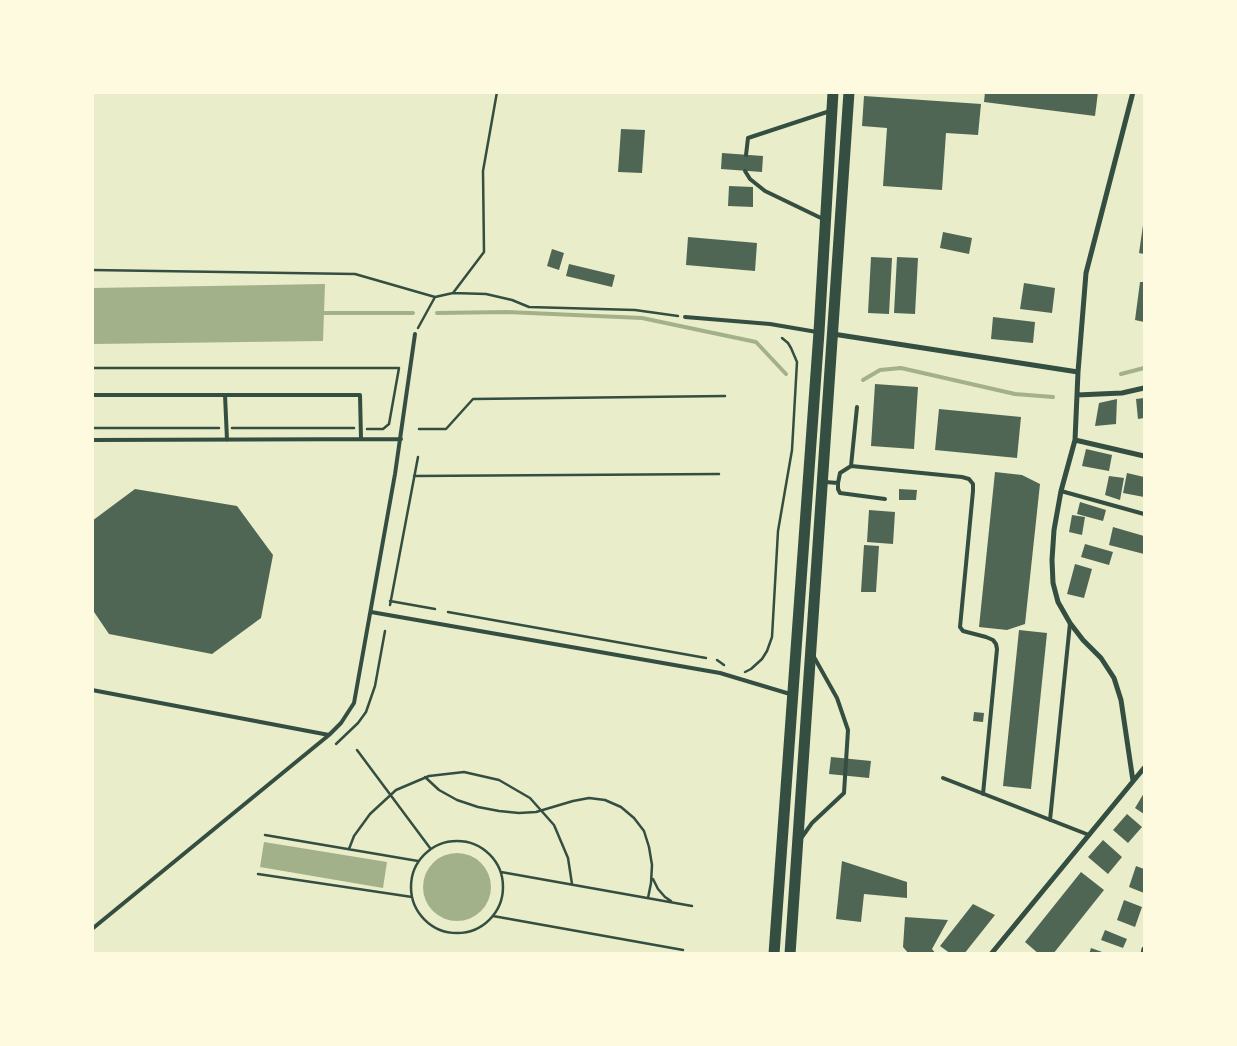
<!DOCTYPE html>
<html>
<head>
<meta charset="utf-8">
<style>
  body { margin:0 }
  #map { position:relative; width:1237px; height:1046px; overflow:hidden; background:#e9edc9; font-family:"IBM Plex Serif",serif }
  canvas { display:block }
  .frame { position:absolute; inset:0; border:94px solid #fefae0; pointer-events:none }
</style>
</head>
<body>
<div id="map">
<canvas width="1237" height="1046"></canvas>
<div class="frame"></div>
</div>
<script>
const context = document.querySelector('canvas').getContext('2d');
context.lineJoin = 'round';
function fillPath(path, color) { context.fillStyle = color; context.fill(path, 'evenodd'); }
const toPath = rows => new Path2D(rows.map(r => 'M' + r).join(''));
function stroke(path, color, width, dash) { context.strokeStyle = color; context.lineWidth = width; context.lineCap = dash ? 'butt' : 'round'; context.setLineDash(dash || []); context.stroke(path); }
fillPath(toPath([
  [325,284,323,341,93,344,93,288],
  [264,842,387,862,383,888,260,867],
  '423 887a34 34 0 1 1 68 0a34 34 0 1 1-68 0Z'
]), '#a3b18a');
stroke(toPath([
  [324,313,413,313],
  [437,313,507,312,642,318,756,342,786,374],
  [1121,374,1144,368],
  [863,380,880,370,901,368,1015,394,1053,397]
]), '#a3b18a', 4);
fillPath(toPath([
  [985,92,1098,92,1095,116,984,102],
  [864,96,981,104,978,135,946,133,942,190,883,186,887,128,862,126],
  [621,129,645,130,642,173,618,172],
  [722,153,763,156,762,172,721,169],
  [729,186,753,187,753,207,728,206],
  [1143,225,1144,225,1144,254,1139,253],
  [943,232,972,238,969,254,940,248],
  [688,237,757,243,755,271,686,265],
  [552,249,564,253,559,270,547,266],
  [871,257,892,258,889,314,868,313],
  [897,257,918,258,915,314,894,313],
  [569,264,615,275,612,287,566,276],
  [1140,282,1144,282,1144,322,1135,320],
  [1024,283,1055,288,1052,313,1020,309],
  [993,317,1035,322,1033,343,991,339],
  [875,384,918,387,914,449,871,446],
  [1144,398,1144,418,1138,419,1136,399],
  [1117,399,1116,424,1095,426,1099,403],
  [939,409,1021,417,1017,458,935,450],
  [1086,449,1112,455,1109,471,1082,466],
  [995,472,1022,475,1040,484,1025,624,1007,630,979,627],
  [1127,473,1144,477,1144,497,1123,493],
  [1109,476,1124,478,1120,500,1105,495],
  [135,489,237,506,273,555,261,618,212,654,109,634,92,609,92,521],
  [899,489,917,490,916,500,899,500],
  [1080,502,1106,510,1103,521,1077,514],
  [869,510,895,512,893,544,867,542],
  [1072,515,1085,517,1082,535,1069,532],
  [1113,527,1144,536,1144,554,1109,545],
  [1085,544,1113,552,1109,565,1081,557],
  [864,545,879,546,876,592,861,592],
  [1075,564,1092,569,1084,598,1067,594],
  [1019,630,1047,633,1031,789,1003,786],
  [974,712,984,713,983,722,973,721],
  [831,757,871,761,869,778,829,774],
  [1144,793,1144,814,1135,808],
  [1127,814,1142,827,1128,843,1113,830],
  [1103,840,1122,857,1108,874,1088,857],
  [842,861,907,882,907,898,864,894,861,922,836,919],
  [1136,866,1144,869,1144,893,1129,887],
  [1081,872,1104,890,1053,954,1039,954,1025,942],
  [1124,900,1142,907,1135,927,1117,920],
  [973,904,995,915,964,954,951,954,940,946],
  [905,917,948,920,932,949,936,954,909,954,903,947],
  [1105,930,1127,939,1123,948,1101,940],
  [1091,948,1105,953,1105,954,1089,954]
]), '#4f6655');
stroke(toPath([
  [92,270,355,274,435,297],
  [453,293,484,252,483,171,497,92],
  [418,328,435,297,453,293,486,294,512,300,529,307,635,310,678,316],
  [92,368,399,368,389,424,383,429,367,429],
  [92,428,219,428],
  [232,428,354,428],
  [419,429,446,429,473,399,725,396],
  [414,476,719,474],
  [390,601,435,609],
  [390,605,418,457],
  [448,612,706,658],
  [717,660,724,665],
  [745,672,751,669,762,659,767,651,772,637,778,531,792,450,797,362,791,348,788,343,782,338],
  [336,744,358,723,366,712,375,686,385,631],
  [357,750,430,848],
  [425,777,439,790,457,800,478,807,499,811,519,813,536,812,573,801,589,798,605,800,621,807,634,818,644,831,649,847,652,865,651,883,648,898],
  [265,835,418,861],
  '411 887a46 46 0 1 1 92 0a46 46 0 1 1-92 0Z',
  [349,849,354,836,370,814,396,790,429,776,464,772,499,780,530,798,554,825,568,858,572,884],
  [501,872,692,906],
  [258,874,412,897],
  [653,879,658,889,665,897,671,901],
  [493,916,683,950]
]), '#344e41', 2.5);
stroke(toPath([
  [746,155,748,138,830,111],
  [745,171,750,179,765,191,823,219],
  [685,317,770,324,817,332],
  [92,395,360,395,361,439],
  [225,395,227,440],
  [92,440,401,439],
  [851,466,857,407],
  [825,482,838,483,840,473,851,466,962,477,969,479,973,484,973,491,960,627,963,631,986,637,993,640,996,644,997,649,983,794],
  [838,483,838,489,840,493,885,499],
  [1061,491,1144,514],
  [371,612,720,673,790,694],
  [92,690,329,735],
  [943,778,1089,835],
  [1050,820,1070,623],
  [802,837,812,823,844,793,848,730,837,698,814,657],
  [92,929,329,735,341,723,354,703,395,474,415,334]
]), '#344e41', 4);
stroke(toPath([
  [1133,92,1086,273,1078,372,1075,440,1061,491,1054,530,1052,560,1053,583,1058,602,1070,623,1083,640,1101,658,1114,678,1121,700,1133,781],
  [833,334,1078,372],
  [1077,395,1122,393,1144,388],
  [1075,440,1144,456],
  [991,954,1144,768],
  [1143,954,1144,949]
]), '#344e41', 5);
stroke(toPath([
  [774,954,819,332,833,92],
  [790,954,849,92]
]), '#344e41', 11);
</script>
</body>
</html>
